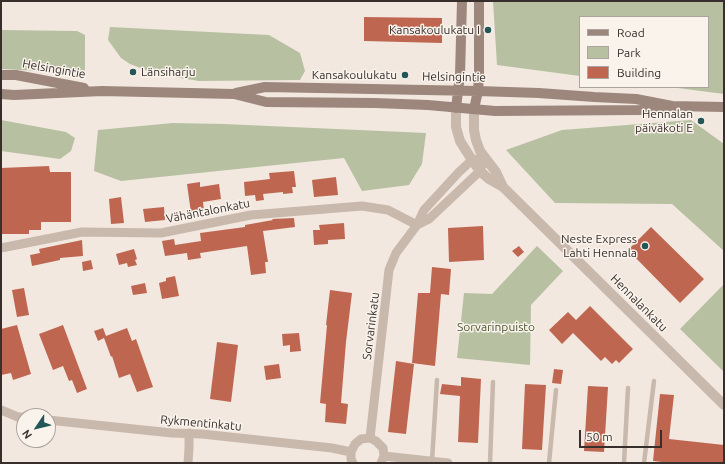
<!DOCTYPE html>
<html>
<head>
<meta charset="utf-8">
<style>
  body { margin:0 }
  #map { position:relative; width:725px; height:464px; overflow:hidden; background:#f2e8e0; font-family:Ubuntu,sans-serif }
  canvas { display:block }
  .frame { position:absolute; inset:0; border:2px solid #382e2b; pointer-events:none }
  .legend { position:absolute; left:579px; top:16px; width:130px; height:72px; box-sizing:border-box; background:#f9f3ec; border:1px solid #aca49f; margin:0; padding:5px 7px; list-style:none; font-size:12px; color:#382e2b }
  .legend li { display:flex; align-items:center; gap:8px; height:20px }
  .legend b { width:20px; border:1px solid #aca49f }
  .north { position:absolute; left:16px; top:408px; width:40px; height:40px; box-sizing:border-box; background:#f9f3ec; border:1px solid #aca49f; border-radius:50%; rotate:235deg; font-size:11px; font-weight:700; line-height:16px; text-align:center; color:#382e2b }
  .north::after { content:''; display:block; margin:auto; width:14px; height:18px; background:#225657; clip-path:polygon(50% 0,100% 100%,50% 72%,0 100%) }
  .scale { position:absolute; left:579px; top:430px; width:83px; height:18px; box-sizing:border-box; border:2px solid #382e2b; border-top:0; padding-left:5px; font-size:12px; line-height:14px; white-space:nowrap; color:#382e2b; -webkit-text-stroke:3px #f9f3ec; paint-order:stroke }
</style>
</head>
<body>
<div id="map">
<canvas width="725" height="464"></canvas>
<div class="frame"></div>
<ul class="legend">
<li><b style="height:5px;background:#9d877d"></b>Road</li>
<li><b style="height:11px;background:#b7c0a0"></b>Park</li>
<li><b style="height:11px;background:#bf6651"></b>Building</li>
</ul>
<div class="north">N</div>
<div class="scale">50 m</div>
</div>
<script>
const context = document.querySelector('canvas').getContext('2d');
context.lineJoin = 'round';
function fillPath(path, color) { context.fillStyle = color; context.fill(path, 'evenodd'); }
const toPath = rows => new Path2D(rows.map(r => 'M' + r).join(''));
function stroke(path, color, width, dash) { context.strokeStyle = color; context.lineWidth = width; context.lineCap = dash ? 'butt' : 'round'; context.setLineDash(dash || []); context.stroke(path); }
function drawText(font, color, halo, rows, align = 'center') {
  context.font = font + ' Ubuntu,sans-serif'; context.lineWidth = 3; context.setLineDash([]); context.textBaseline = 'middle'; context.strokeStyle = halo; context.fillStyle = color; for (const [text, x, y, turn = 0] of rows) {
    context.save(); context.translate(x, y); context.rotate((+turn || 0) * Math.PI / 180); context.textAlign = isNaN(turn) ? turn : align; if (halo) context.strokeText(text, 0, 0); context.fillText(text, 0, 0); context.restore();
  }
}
fillPath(toPath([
  [493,1,724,1,724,94,670,87,708,87,708,17,580,17,580,76,497,65],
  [110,27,269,35,300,53,305,71,300,80,199,81,156,74,130,64,121,58,108,40],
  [1,30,77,31,85,35,85,73,1,69],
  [1,120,66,132,75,138,71,151,60,159,1,151],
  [691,120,724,144,724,251,672,204,555,203,506,150,562,130],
  [173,123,224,124,426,133,422,164,409,185,362,191,344,158,121,181,94,171,98,130],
  [537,246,563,271,531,305,530,365,457,358,464,293,492,294],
  [724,284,724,372,680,329]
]), '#b7c0a0');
fillPath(toPath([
  [364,17,442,18,442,43,364,41],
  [49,166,50,172,71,172,71,222,41,222,41,230,29,230,29,234,1,234,1,168],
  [294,171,296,187,292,187,293,193,283,194,283,192,263,194,264,200,256,201,255,195,245,196,244,182,270,179,269,173],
  [336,177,338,195,314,197,312,180],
  [200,182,200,187,219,184,221,199,203,202,204,211,191,213,187,184],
  [121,197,124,223,111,224,109,199],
  [164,207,165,220,145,222,143,209],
  [294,218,295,227,263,231,268,262,265,262,266,273,251,275,247,246,200,253,201,258,188,260,187,253,165,256,162,241,174,239,175,245,201,241,200,233,245,227,245,225,273,220,272,219],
  [344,223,345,239,328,240,328,244,314,245,313,230,320,230,319,225],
  [483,226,484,260,449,262,448,228],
  [651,227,704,279,680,303,628,250],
  [82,240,83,256,60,258,60,260,32,266,30,255,40,253,39,249],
  [519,246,524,252,518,257,512,251],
  [134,249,137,259,135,260,137,265,128,267,127,263,119,265,116,254],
  [91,260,93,269,83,271,82,262],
  [432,267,451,269,449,295,441,294,435,366,412,363,418,293,430,293],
  [175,276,179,296,162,299,159,283,166,281,166,278],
  [145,283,147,293,133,295,131,286],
  [24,288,29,315,17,317,12,290],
  [330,290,352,293,346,342,341,403,348,404,346,424,325,422,326,404,320,403,327,325,326,325],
  [590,306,633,349,619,363,616,360,612,364,605,357,601,361,573,333,562,344,549,330,568,312,576,320],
  [17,325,31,374,13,380,11,373,1,375,1,329],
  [63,325,87,389,77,393,72,380,69,381,63,366,53,370,39,334],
  [103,328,106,336,127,328,132,341,136,339,153,387,137,392,130,374,119,378,112,356,111,357,104,338,98,341,94,331],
  [299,333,301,351,290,352,290,345,283,346,282,334],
  [217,342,238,345,231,402,210,399],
  [396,361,414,364,406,434,388,432],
  [279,364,281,378,266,380,264,366],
  [554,369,563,370,561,384,552,383],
  [461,377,481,379,478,443,458,442,460,396,440,394,442,384,461,386],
  [525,384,546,385,542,450,522,449],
  [588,386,608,387,604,452,584,451],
  [660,394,674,395,669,439,724,445,724,463,671,463,653,461]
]), '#bf6651');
stroke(toPath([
  [432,461,437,380],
  [490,463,493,382],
  [549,463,556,390],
  [624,463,628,388],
  [644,463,654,381]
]), '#c9b8ac', 4.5);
stroke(toPath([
  [1,248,82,232,161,233,251,215,362,206,388,210,417,225],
  [1,410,18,417,24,417],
  [48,420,172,433,202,434,332,448,351,452],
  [370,438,389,270,396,253,417,225,424,210,459,172,472,160,485,158,480,171,429,219,417,225],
  [384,456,448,463],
  [188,463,189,448,189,433],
  [353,463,351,459,351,452,355,444,361,439,370,438,376,441,383,448,384,456,381,463]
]), '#c9b8ac', 9);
stroke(toPath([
  [456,108,456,127,460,141,472,160,480,171,489,179,503,187,724,405],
  [474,109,474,130,476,140,480,151,496,172,503,187]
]), '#c9b8ac', 10);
stroke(toPath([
  [1,75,16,75,84,88],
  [236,93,265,87,478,91,539,93,594,97,636,99,672,106,724,107],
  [1,94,14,95,102,91,234,94,266,102,375,103,428,105,495,111,640,110,672,106],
  [456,108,460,75,462,1],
  [474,109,478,91,479,75,479,1]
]), '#9d877d', 10);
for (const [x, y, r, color] of [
  [488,30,4,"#225657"],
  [133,72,4,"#225657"],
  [405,75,4,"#225657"],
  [701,121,4,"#225657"],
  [645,246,4,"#225657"]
]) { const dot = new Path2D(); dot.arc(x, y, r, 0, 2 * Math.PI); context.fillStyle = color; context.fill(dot); stroke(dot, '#f9f3ec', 1.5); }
drawText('12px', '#382e2b', '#f9f3ec', [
  ["Kansakoulukatu I",480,30],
  ["Länsiharju",141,72,"left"],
  ["Kansakoulukatu",397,75],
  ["Hennalan",693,114],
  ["päiväkoti E",693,128],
  ["Neste Express",637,239],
  ["Lahti Hennala",637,253]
], 'right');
drawText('12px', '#382e2b', '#f9f3ec', [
  ["Helsingintie",54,69,10],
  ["Helsingintie",454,77,1],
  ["Vähäntalonkatu",208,211,-11],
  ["Hennalankatu",639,303,45],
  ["Sorvarinkatu",371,326,-83],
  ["Rykmentinkatu",201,423,5]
]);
drawText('12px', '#495530', '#f9f3ec', [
  ["Sorvarinpuisto",496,327]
]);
</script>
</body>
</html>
